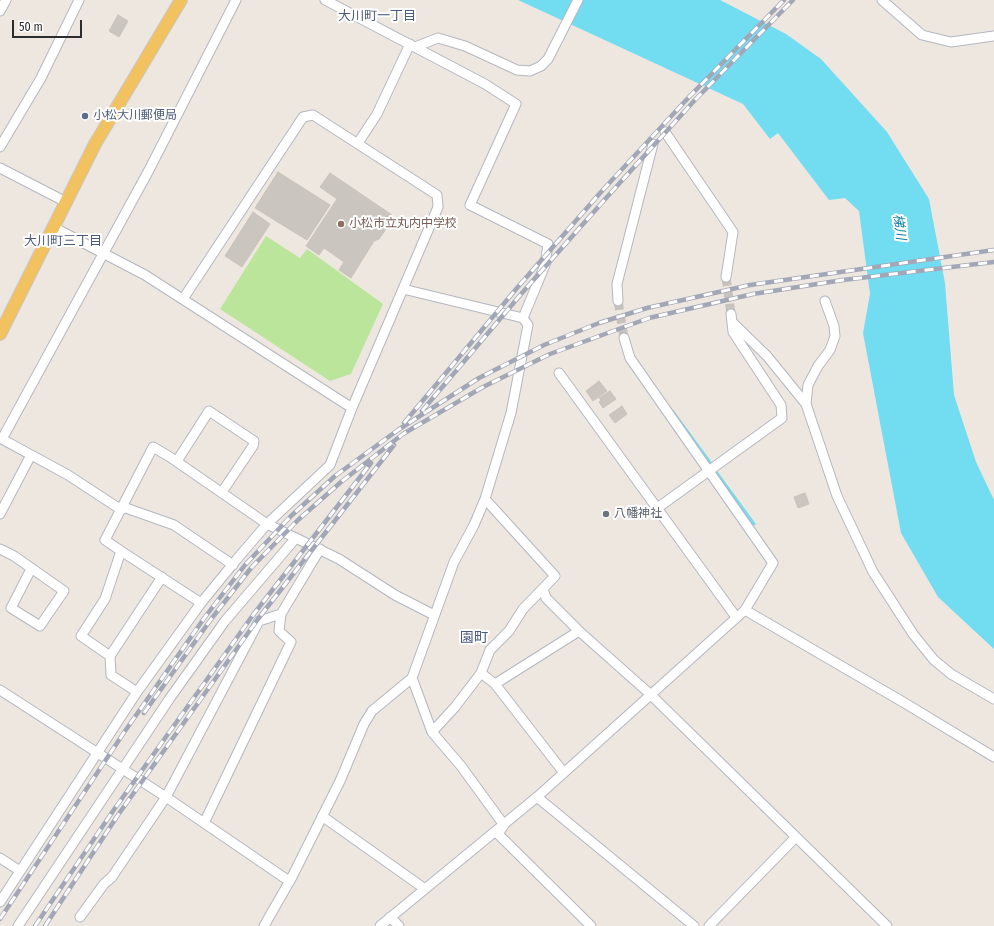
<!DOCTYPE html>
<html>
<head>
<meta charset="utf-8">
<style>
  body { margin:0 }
  #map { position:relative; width:994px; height:926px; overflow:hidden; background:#eee7e0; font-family:"Fira Sans Condensed",sans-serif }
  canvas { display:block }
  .scale { position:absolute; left:12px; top:20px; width:70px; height:18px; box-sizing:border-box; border:2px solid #2d2d2d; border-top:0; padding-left:5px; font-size:12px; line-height:14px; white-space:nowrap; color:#2d2d2d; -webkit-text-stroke:3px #fff; paint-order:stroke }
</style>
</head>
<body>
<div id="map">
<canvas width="994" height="926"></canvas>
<div class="scale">50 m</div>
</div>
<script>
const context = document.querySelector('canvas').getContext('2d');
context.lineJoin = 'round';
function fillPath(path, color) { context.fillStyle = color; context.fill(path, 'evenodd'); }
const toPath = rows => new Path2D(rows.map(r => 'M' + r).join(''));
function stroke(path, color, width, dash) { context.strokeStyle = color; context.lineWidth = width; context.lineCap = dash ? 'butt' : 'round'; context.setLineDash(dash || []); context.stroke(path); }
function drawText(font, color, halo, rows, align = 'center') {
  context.font = font + ' "Fira Sans Condensed","Noto Sans JP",sans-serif'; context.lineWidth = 4; context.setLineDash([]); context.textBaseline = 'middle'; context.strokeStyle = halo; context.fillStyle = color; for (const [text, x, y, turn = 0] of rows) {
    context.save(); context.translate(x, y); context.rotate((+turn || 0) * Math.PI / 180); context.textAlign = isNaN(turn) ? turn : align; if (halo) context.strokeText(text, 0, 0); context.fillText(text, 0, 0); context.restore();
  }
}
fillPath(toPath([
  [266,236,300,258,307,249,383,304,351,374,330,381,220,309]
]), '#bce59c');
fillPath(toPath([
  [518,0,720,0,786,34,821,59,887,132,929,199,945,283,954,395,976,462,994,500,994,649,938,597,901,533,863,333,870,294,859,211,845,198,829,200,778,133,770,139,743,104]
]), '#72dcf1');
stroke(toPath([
  [673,412,711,464],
  [716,472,754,524]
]), '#72dcf1', 3);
const building = toPath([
  [118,15,128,21,119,37,109,31,118,15],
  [278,172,330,205,307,240,255,208,278,172],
  [330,173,392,215,388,219,388,226,379,239,374,241,351,278,339,270,344,262,324,248,319,255,306,246,337,199,320,187,330,173],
  [253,212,270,224,242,267,225,256,253,212],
  [599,381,607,391,593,401,586,391,599,381],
  [610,391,616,399,603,408,599,402,601,400,599,398,610,391],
  [622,406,627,414,615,423,609,415,622,406],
  [805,493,809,504,798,508,794,497,805,493]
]);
fillPath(building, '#cac5be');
stroke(building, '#cac2b9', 1);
stroke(toPath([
  [726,277,731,314],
  [618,301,624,338]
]), '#c7c2bc', 9, [9, 4.5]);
const minor = toPath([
  [325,0,485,84,516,104,470,205,548,244,545,265,523,318],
  [882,0,922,35,951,42,994,36],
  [0,11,6,0],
  [415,47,438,38,465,46,517,70,530,71,541,66,548,59,578,0],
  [665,132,733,232,726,277],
  [358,143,377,114,410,44],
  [0,147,41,78,79,0],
  [0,168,66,202],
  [53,227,145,275,352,408],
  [183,299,303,117,313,115,437,195,438,207,352,408,330,465,267,524,237,559,201,603,137,692,111,675,110,656,81,636,105,599,121,551,105,540,153,447,170,457,267,524,339,559,395,595,434,615],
  [618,301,617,284,653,144],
  [825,301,834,326,835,336,830,350,818,366,808,385,806,404,837,496,873,572,913,634,934,660,951,674,994,699],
  [732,322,767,356,806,404],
  [624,338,630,358,773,563,745,610],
  [559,373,736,617],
  [0,438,68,475,120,509,126,508,174,525,233,565],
  [2,439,149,170,236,0],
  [177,461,209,411,254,441,253,446,222,492],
  [656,509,782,418,781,405,733,332,731,314],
  [0,514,31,455],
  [0,549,14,556,64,591,40,626,11,608,31,569],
  [121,551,201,603],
  [543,589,546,598,579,631],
  [110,656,162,577],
  [481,673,495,684,564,773],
  [412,678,432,732,461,766,504,825,498,834,591,926],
  [495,684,579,631,650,694,887,926],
  [0,690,166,797,289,881],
  [432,732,455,707,481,673,490,650,509,631,523,609,555,576,485,499],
  [537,797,694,926],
  [322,816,425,889],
  [204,823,291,642,279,631,281,614],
  [0,858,20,871],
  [0,902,137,692],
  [80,917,104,884,112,877,166,797,259,621,281,614,320,549],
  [390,917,399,926],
  [18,926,170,698,225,621,295,539],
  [264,926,292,877,340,781,364,724,372,711,412,678,454,562,474,525,485,499,511,413,528,325,523,318,403,289],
  [380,926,537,797,745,610,903,702,994,757],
  [709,926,796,837]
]);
const major = toPath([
  [0,334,95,144,181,0]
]);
stroke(minor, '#b3b7c0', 11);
stroke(major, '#c8c8c8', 14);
stroke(minor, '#fff', 9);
stroke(major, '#f3c260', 12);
const rail = toPath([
  [422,411,522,293,607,197,694,101,793,0],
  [404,423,517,288,601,192,689,97,784,0],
  [144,713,212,618,251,568,298,520,341,482,403,434,483,387,550,354,649,318,753,294,843,280,994,262],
  [0,919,125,731,205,617,245,565,291,516,335,476,398,430,479,378,544,345,599,323,647,308,750,285,994,250],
  [35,926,113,811,253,615,371,463],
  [45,926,118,815,258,619,394,445]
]);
stroke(rail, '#a2a7b7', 4.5);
stroke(rail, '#fff', 3, [9]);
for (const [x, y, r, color] of [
  [85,116,4,"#5c6f8a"],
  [341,224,4,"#8d6e63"],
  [606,514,4,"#6b7280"]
]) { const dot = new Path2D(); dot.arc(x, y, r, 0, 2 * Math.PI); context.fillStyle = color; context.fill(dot); stroke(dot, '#fff', 1.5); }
drawText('12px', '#4e5e75', '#fff', [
  ["小松大川郵便局",93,116]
], 'left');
drawText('12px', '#785e54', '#fff', [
  ["小松市立丸内中学校",349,224]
], 'left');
drawText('12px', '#5b616d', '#fff', [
  ["八幡神社",614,514]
], 'left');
drawText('13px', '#4c5a7f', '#fff', [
  ["大川町一丁目",377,16],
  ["大川町三丁目",63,241]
]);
drawText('italic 13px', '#0c7da2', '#fff', [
  ["梯川",899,227,83]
]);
drawText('14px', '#4c5a7f', '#fff', [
  ["園町",474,638]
]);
</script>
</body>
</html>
